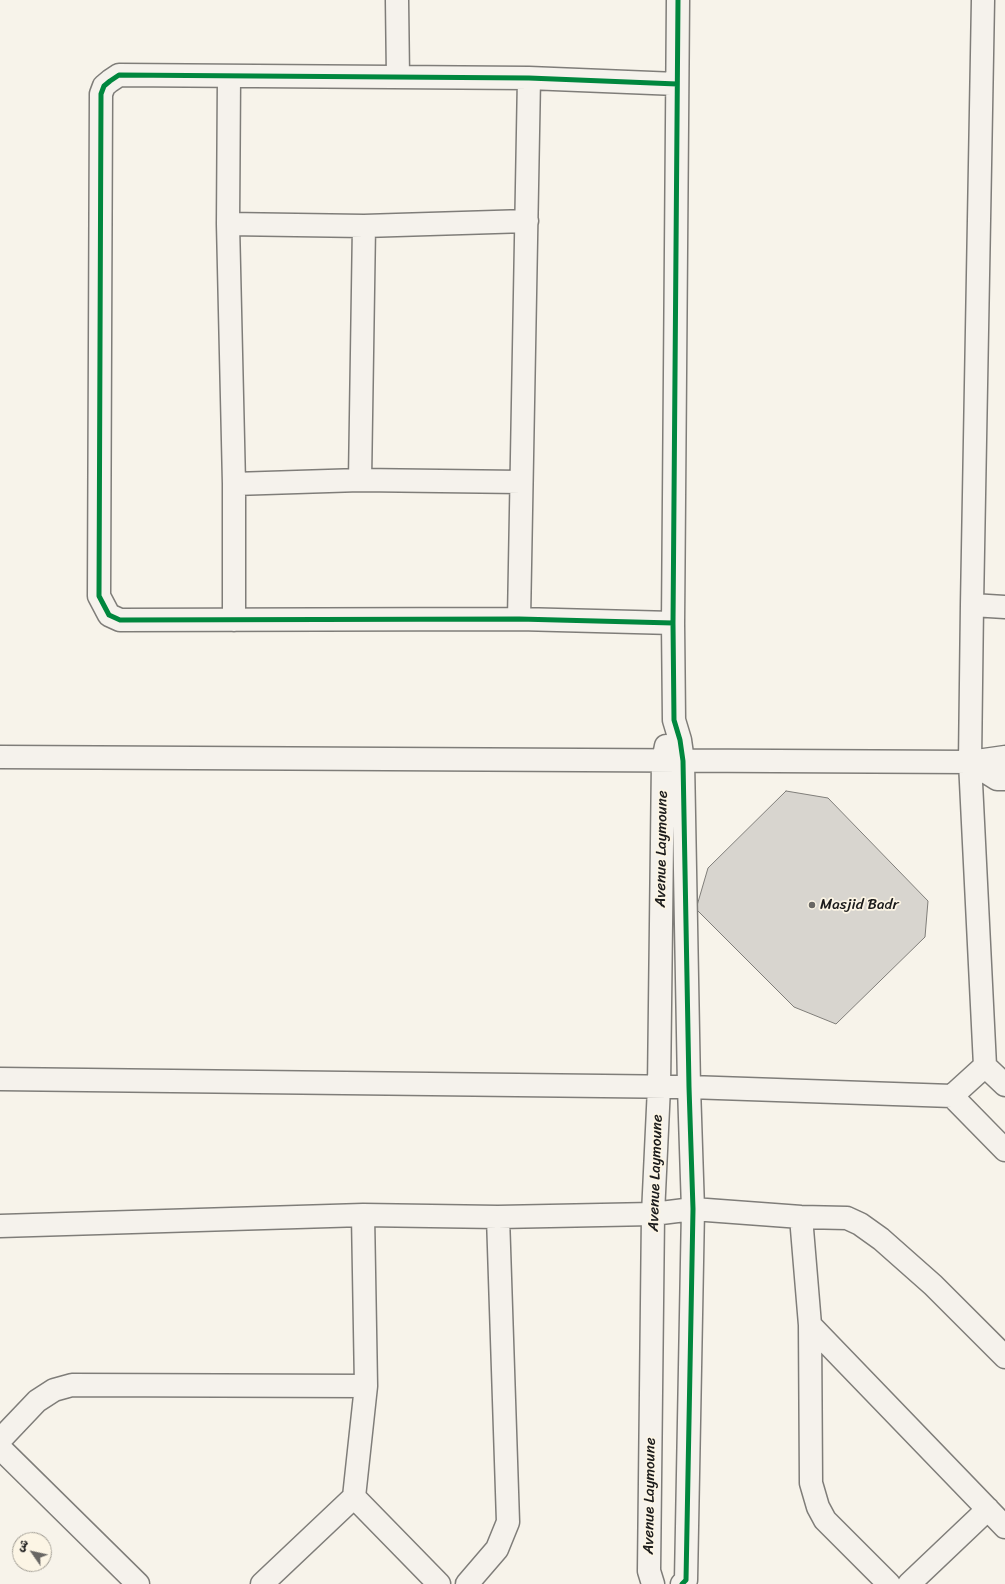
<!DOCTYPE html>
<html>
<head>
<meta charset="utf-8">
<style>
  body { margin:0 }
  #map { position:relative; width:1005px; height:1584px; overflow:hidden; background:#f7f3ea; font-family:Sriracha,"Playpen Sans Arabic",sans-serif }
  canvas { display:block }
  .north { position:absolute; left:12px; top:1532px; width:40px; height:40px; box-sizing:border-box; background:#fcf5e5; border:1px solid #a29e95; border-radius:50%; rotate:304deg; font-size:11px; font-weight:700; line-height:16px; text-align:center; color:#1c1c1c }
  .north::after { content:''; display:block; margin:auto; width:14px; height:18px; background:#696764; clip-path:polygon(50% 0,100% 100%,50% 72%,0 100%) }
</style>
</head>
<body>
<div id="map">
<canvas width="1005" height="1584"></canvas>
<div class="north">ش</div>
</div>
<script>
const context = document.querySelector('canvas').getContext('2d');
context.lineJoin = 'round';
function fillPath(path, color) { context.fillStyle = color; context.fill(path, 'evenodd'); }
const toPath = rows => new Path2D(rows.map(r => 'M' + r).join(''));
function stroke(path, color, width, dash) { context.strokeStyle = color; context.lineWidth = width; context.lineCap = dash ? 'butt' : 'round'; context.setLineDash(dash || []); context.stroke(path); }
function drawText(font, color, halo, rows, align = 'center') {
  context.font = font + ' Sriracha,sans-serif'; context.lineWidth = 3.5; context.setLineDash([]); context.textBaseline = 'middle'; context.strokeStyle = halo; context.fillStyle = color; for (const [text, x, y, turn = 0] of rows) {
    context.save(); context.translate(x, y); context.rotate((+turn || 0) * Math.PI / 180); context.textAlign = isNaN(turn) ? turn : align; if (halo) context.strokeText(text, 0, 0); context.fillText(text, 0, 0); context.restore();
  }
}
const building = toPath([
  [786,791,828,798,928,901,925,937,836,1024,794,1007,696,909,708,868,786,791]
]);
fillPath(building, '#d8d5cf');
stroke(building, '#7f7d79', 1);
const minor = toPath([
  [397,0,398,77],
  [678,0,673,623,674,720,680,740,683,761,689,1087,693,1209,686,1580,682,1584],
  [983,0,972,605,970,762,985,1066,1005,1085],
  [229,77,228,224,234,484,234,620],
  [228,224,364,226,527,221],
  [360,480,364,226],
  [234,484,360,480,521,482],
  [972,605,1005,607],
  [519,619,529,78],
  [673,623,519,619,120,620,109,615,99,596,101,94,104,86,110,81,119,75,529,78,677,84],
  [0,757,970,762,1005,757],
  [970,762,997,779,1005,779],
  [0,1079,689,1087,952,1096,1005,1150],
  [952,1096,985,1066],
  [801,1217,810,1325,811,1483,818,1507,825,1520,889,1584],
  [0,1226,363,1215,498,1217,653,1214,693,1209,801,1217,847,1218,860,1224,881,1239,933,1285,1005,1357],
  [810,1325,1005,1527],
  [0,1440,37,1401,54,1390,72,1385,366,1386],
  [0,1448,138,1584],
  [354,1497,439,1584],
  [262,1584,354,1497,366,1386,363,1215],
  [467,1584,497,1549,508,1522,498,1217],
  [653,1584,649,1571,653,1214,659,1087,663,761,666,746],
  [909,1584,988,1509]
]);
stroke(minor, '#7f7d79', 25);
stroke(minor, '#f5f2ec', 22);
stroke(toPath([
  [678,0,673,623,674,720,680,740,683,761,689,1087,693,1209,686,1580,682,1584],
  [673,623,519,619,120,620,109,615,99,596,101,94,104,86,110,81,119,75,529,78,677,84]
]), '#00873e', 5);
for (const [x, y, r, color] of [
  [812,905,4,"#696764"]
]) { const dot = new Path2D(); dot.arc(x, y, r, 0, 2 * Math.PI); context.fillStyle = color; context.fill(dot); stroke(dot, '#fcf5e5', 1.5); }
drawText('15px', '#1c1c1c', '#fcf5e5', [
  ["Avenue Laymoune",662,849,-89],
  ["Avenue Laymoune",656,1173,-88],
  ["Avenue Laymoune",650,1496,-89]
]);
drawText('15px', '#1c1c1c', '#fcf5e5', [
  ["Masjid Badr",820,905]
], 'left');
</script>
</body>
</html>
